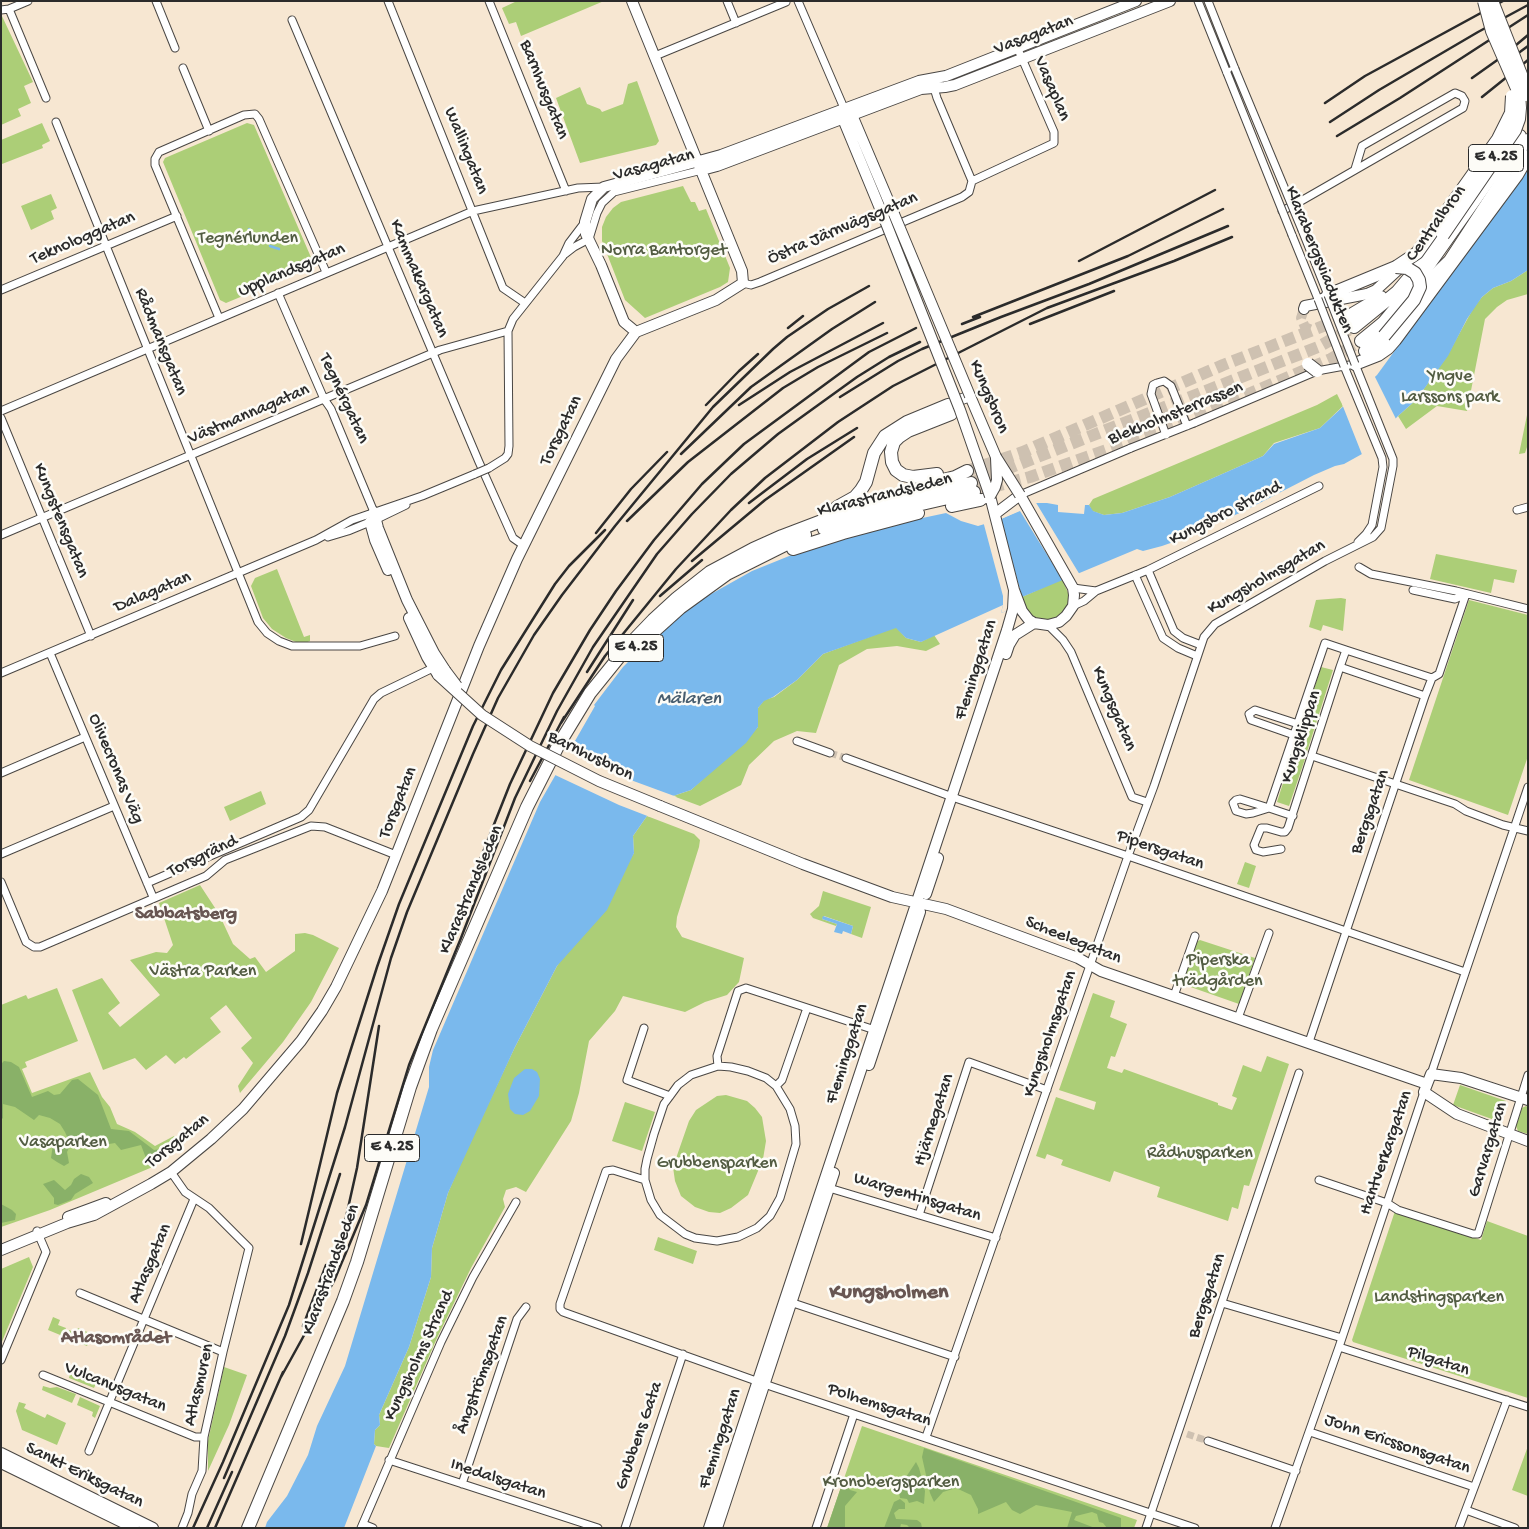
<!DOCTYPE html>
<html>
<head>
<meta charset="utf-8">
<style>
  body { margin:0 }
  #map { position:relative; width:1529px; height:1529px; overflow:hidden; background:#f7e7d2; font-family:"Gochi Hand",sans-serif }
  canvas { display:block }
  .frame { position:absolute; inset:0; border:2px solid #2b2b2b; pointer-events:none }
</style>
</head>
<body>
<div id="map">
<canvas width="1529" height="1529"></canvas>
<div class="frame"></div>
</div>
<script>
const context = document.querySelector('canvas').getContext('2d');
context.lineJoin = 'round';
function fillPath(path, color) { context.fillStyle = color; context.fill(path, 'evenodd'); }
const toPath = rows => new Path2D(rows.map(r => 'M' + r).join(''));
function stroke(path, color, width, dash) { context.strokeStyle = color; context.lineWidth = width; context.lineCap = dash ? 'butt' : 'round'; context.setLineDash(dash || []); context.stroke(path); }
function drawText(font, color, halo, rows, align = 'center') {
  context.font = font + ' "Gochi Hand",sans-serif'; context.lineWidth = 5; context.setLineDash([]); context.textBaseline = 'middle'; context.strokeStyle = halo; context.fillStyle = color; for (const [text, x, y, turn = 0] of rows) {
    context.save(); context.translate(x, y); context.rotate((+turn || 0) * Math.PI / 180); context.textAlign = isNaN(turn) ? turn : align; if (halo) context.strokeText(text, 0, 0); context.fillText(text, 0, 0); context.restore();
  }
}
fillPath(toPath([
  [517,1,604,1,521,36,516,22,509,24,502,8],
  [1,14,33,82,24,86,31,103,18,109,21,116,1,125],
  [637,81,659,141,656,145,580,163,556,98,580,87,587,104,600,109,602,112,623,104,628,84],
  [42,123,50,141,42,145,43,148,2,164,1,167,1,140],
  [247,123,254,125,313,262,310,268,226,303,220,300,163,162,165,158],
  [683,186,691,202,695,202,699,211,706,209,730,268,728,282,720,287,645,318,625,300,602,241,602,227,606,217,613,208,621,202],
  [51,194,57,208,51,211,54,219,31,230,21,206],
  [1528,270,1528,294,1507,300,1497,307,1485,319,1467,411,1437,406,1406,429,1398,416,1416,400,1447,356,1474,307,1482,297,1493,288,1511,281],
  [1337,394,1343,406,1320,428,1274,443,1263,456,1170,497,1122,513,1104,515,1092,511,1089,505,1093,499,1317,405],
  [1527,415,1528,444,1525,453,1519,454],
  [1436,554,1517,570,1514,583,1494,579,1491,593,1430,579],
  [277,569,304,637,310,635,310,641,305,643,296,642,286,638,272,629,263,618,251,586,255,578],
  [1062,579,1069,595,1068,604,1060,616,1046,620,1037,618,1029,614,1022,597],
  [1341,598,1346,599,1343,631,1323,625,1321,631,1309,627,1316,600],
  [1469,600,1528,615,1528,756,1508,815,1409,780],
  [896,627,906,638,921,642,934,635,940,644,926,651,897,646,867,649,839,665,816,733,797,731,774,741,749,765,741,785,700,806,673,796,691,790,758,727,758,708,764,700,774,697,797,680,823,654],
  [1321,667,1333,670,1306,755,1294,751],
  [1292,755,1305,759,1289,806,1277,802],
  [261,791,266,804,230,821,224,807],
  [647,816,694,834,700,840,699,847,677,917,676,927,682,937,744,958,739,982,727,995,705,1002,685,1012,623,996,615,1011,589,1041,579,1093,571,1121,526,1192,516,1187,506,1190,503,1199,505,1207,471,1268,437,1338,389,1448,376,1446,374,1444,375,1430,380,1425,379,1415,409,1347,431,1277,432,1248,448,1193,465,1153,515,1047,557,966,634,853,633,836],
  [1245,862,1256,866,1249,888,1237,884],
  [200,885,219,914,233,944,250,959,255,957,266,972,295,951,295,934,305,933,313,935,339,948,311,1002,283,1042,240,1093,238,1086,253,1063,241,1048,252,1038,226,1005,210,1018,221,1032,186,1059,184,1057,175,1064,166,1055,146,1070,135,1058,103,1070,72,990,102,978,120,1003,108,1013,120,1027,160,995,130,960,156,952,167,953,173,945,159,903],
  [823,891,871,907,862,938,851,934,853,926,824,916,822,919,837,924,836,926,813,918,810,914,819,906],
  [1200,940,1255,958,1239,1004,1182,984,1196,942],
  [57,988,78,1041,25,1062,27,1067,22,1069,32,1093,90,1072,102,1097,110,1107,117,1124,135,1132,155,1146,174,1136,183,1145,155,1166,50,1210,1,1227,1,1005,26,995,28,999],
  [1093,993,1115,1001,1110,1017,1127,1024,1115,1057,1111,1056,1107,1068,1122,1073,1124,1069,1218,1103,1218,1105,1232,1110,1237,1098,1232,1096,1243,1065,1261,1072,1267,1056,1289,1064,1249,1186,1244,1185,1238,1209,1232,1207,1228,1221,1157,1197,1160,1187,1114,1171,1110,1182,1061,1165,1063,1160,1047,1154,1045,1159,1036,1156,1056,1097,1094,1110,1096,1102,1059,1090],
  [1460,1085,1506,1101,1500,1122,1453,1105],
  [726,1095,747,1101,755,1108,762,1117,766,1141,763,1159,748,1195,731,1208,720,1213,709,1212,695,1207,681,1196,675,1181,673,1167,689,1121,696,1110,717,1096],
  [625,1102,655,1112,642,1151,612,1141],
  [1526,1106,1528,1107,1528,1134,1518,1131,1516,1126,1522,1108],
  [1395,1211,1481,1240,1487,1221,1528,1236,1528,1398,1353,1342,1352,1340],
  [658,1237,697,1251,693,1264,654,1250],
  [29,1257,33,1267,1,1344,1,1269],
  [53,1317,60,1320,58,1325,66,1328,64,1333,67,1334,69,1330,76,1333,78,1328,92,1334,87,1346,48,1330],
  [224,1367,247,1375,229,1425,208,1471,208,1441],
  [71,1370,97,1381,94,1388,69,1378],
  [43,1386,50,1388,57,1387,76,1394,72,1403,42,1390],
  [80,1397,100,1406,95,1418,92,1416,93,1412,77,1405],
  [19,1402,26,1404,24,1408,45,1418,47,1414,66,1423,57,1445,22,1430,16,1411],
  [862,1426,1137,1520,1134,1528,827,1528],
  [1528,1446,1528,1496,1512,1490]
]), '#acce77');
fillPath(toPath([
  [4,1061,11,1062,19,1067,32,1097,48,1091,54,1095,60,1094,72,1080,78,1079,98,1095,111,1129,129,1131,154,1150,161,1149,164,1154,149,1166,141,1145,121,1150,115,1143,97,1146,91,1142,79,1143,71,1144,67,1152,69,1163,64,1166,57,1162,51,1158,53,1144,60,1147,66,1144,68,1139,65,1132,60,1124,50,1118,39,1115,34,1120,15,1107,3,1104,3,1118,1,1120,1,1064],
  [81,1174,89,1177,93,1183,75,1194,71,1200,58,1205,54,1204,54,1198,43,1184,54,1180,65,1190,71,1185,74,1179],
  [1,1204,12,1210,16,1214,15,1220,1,1223],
  [924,1448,1121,1518,1121,1528,1107,1528,1103,1523,1099,1522,1097,1514,1092,1512,1076,1516,1074,1520,1095,1528,1067,1528,1072,1512,1036,1505,1020,1514,1012,1510,1006,1502,978,1514,978,1509,971,1495,956,1488,943,1492,934,1502,930,1493,922,1457],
  [916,1462,919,1468,925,1491,924,1504,917,1501,909,1503,907,1499,900,1498,899,1492,902,1483],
  [843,1481,850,1490,857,1492,845,1506,845,1528,827,1528],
  [900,1499,905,1503,905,1509,899,1509,894,1513,896,1519,917,1520,921,1523,922,1528,910,1528,907,1525,901,1524,900,1528,884,1528,894,1502]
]), '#89b168');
fillPath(toPath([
  [1528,168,1528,270,1511,281,1493,288,1482,297,1467,319,1448,356,1416,400,1398,416,1362,454,1344,464,1335,466,1314,475,1244,511,1179,540,1162,546,1143,551,1137,549,1022,597,1024,605,1001,613,1003,605,921,642,906,638,896,628,823,654,797,680,773,697,764,701,758,708,758,727,746,743,691,790,673,796,647,816,633,836,634,853,607,910,557,966,515,1047,448,1193,432,1248,431,1277,409,1347,379,1415,380,1425,375,1430,374,1444,376,1446,344,1528,265,1528,267,1522,287,1496,308,1455,317,1426,345,1366,429,1087,429,1067,433,1050,540,802,595,706,594,705,623,667,648,642,675,619,704,598,752,571,809,548,913,520,946,513,961,521,978,526,1001,519,1036,503,1047,503,1058,505,1058,512,1084,514,1085,505,1089,505,1093,511,1104,515,1122,513,1170,497,1263,456,1274,444,1320,428,1377,375],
  [823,916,853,926,851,934,843,931,842,934,834,932,837,924,822,919],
  [525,1069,532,1069,537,1072,540,1079,539,1096,530,1111,523,1115,515,1114,510,1109,508,1094,514,1078]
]), '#7ab9ed');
fillPath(toPath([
  [1374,375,1397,421,1363,457,1342,404],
  [1035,501,1080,575,1064,582,1020,511,1001,519,1024,605,1001,613,1003,605,1003,596,983,521,1000,516],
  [567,750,628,779,677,797,650,817,619,805,553,774]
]), '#f7e7d2');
stroke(toPath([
  [249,229,253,237,251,240,253,243,259,242],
  [270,246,279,249]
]), '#7ab9ed', 2.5);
stroke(toPath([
  [830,753,846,758],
  [1187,1434,1208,1441]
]), '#cec1b1', 7, [7, 3.5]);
stroke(toPath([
  [1304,309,1301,318,1305,327,1312,330]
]), '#cec1b1', 10, [10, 5]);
stroke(toPath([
  [967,471,1023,452,1223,365,1349,316],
  [971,483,1318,347,1354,327],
  [974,492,1030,477,1164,430,1331,359,1361,341]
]), '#cec1b1', 12, [12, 6]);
const street = toPath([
  [156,1,175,48],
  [388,1,503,288,525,303],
  [489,1,566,191],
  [727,1,736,23],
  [798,1,844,108],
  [1198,1,1227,73,1235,69,1208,1],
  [9,9,46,98],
  [1,10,9,9,28,1],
  [292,20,479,462,513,538,523,545],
  [655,56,786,2],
  [183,68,209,131],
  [934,88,937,98,972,181],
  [56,122,258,622,267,633,279,641,292,646,360,646,395,636],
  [972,181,1054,143,1054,132,1017,47],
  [1282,211,1301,201],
  [1292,235,1318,299,1328,295,1302,230],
  [565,254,574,247,589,239,597,213,602,203,614,192,702,170],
  [743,283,751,285,760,282,962,197,969,192,972,181],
  [1,290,177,216],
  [278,293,324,399,331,409,374,512],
  [219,318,155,165,155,159,159,152,244,115,255,114,259,119,326,272],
  [1344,366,1382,458,1383,467,1372,525,1366,534,1358,542],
  [1,411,473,211,578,188,604,187],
  [1,418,91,636],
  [489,468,505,458,508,454,509,446,508,331,513,319,563,256,569,243,585,222],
  [1020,495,1131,448],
  [1517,510,1528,507],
  [1,535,440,350,508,331],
  [328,537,348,531,377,519,406,505],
  [1359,567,1371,574,1456,591,1528,609],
  [1148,570,1174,631,1183,638,1201,645],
  [1135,575,1163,638,1178,648,1197,656],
  [1073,588,1096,591,1084,601,1073,606],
  [1413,590,1455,599,1466,594],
  [1096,591,1148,570,1319,486],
  [1048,625,1063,640,1071,652,1132,797,1147,802],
  [50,653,153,897],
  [1,673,316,540,352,520,422,496,475,474],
  [1425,696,1340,667,1346,650,1432,678],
  [1294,735,1251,720,1249,714,1255,710,1298,724],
  [797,741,830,753],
  [1312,756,1455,804,1466,811,1503,825,1528,831],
  [846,758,958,799,1128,856,1465,972],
  [1,773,85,737],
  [1269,808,1325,643,1346,650],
  [1269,808,1253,813,1246,814,1236,811,1233,803,1236,800,1240,799,1269,808,1293,816],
  [1281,849,1263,852,1256,850,1254,845,1261,828,1267,828,1281,832,1285,832,1288,828,1340,667],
  [1,854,114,806],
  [1,882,26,942,34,947,40,947,206,876,225,860,311,826,325,827,396,855],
  [147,883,301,817,309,810,374,699,381,693,435,667],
  [1174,996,1195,936],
  [1238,1018,1269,933],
  [644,1028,627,1080,670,1096],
  [1309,1042,1425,696,1432,678,1439,674,1466,594],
  [718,1066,731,1067,748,1071,766,1078,776,1086,790,1109,795,1126,796,1144,780,1198,770,1216,757,1228,738,1237,717,1241,695,1238,685,1234,660,1215,651,1200,645,1180,645,1169,647,1159,654,1134,664,1104,670,1096,678,1085,691,1075,718,1066],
  [718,1066,717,1056,738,991,746,988,878,1031],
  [1431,1074,1528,787],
  [776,1086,782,1080,807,1008],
  [171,1172,185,1192,209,1208,249,1248,223,1352,204,1437,202,1471,192,1494,188,1513,182,1528],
  [645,1180,613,1170,606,1171,560,1304,560,1309,563,1312,773,1387,1195,1528],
  [1319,1180,1387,1203,1398,1210,1473,1234,1478,1234,1528,1075],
  [829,1188,996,1238],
  [919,1215,969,1062,1047,1090],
  [80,1293,223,1352],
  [787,1301,955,1357],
  [1222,1303,1342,1338],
  [1339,1347,1528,1407],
  [1,1360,46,1252,37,1231],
  [43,1375,195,1437,204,1437],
  [1310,1432,1474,1487],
  [926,1437,1128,856,1154,786,1204,637,1215,624,1325,561,1373,537,1381,528,1393,466,1393,459,1355,364,1317,371,1194,423],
  [1208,1441,1296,1471],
  [89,1451,194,1199],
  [389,1460,598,1528],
  [462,1484,517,1319,526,1307],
  [1466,1510,1515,1528],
  [363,1524,373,1528],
  [361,1528,441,1342,473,1277,516,1202],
  [625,1528,683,1354],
  [816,1528,854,1414],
  [1146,1528,1299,1073],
  [1275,1528,1339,1347,1424,1092],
  [1459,1528,1507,1400]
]);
const secondary = toPath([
  [848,112,852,115,894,214],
  [843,114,843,119,884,218],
  [702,170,717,166,921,89,945,87,955,85,1170,1],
  [1416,292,1449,260,1528,139],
  [1304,309,1305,306,1367,294,1376,290,1402,266],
  [636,332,624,322,601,265,586,234,585,222,592,199,604,187,721,155,919,81,946,76,1136,1],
  [949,404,970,396,996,457],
  [983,499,990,496,1014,590,1022,611,1029,620,1034,623,1048,625,1059,622,1066,616,1073,606,1074,595,1073,588,1020,495,995,514],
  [374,512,378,528,407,600,434,653,445,670],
  [370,522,375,540,388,570],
  [409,618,427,657,438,675],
  [1006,654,1009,645,1015,635,1034,623],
  [660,806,803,864,892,897,946,909,1078,958,1101,971,1427,1084],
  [926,894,938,858],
  [869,1065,920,912],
  [1528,1100,1461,1078,1431,1074,1424,1092,1457,1114,1528,1141],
  [68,1217,106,1203],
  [1,1250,67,1223,94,1215,151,1184,171,1172,211,1139,243,1109,301,1041,322,1011,336,987,382,891,479,646,517,559,616,359,636,332,716,300,743,283,742,271,632,1],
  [1,1453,153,1528],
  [1,1463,134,1528],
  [709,1528,1007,630,1013,609,1014,590],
  [717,1528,834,1173]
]);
const highway = toPath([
  [1412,268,1443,235],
  [1328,295,1396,267],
  [1349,316,1381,297],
  [1354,327,1397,292,1420,265],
  [1361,341,1383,323,1414,286,1520,136],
  [1365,351,1374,345,1384,336],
  [1355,364,1378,355,1388,348,1395,340,1517,175,1528,156],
  [937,474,913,477,903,475,896,470,892,462,891,452,894,442,899,437,908,431,951,414],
  [927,484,955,477,967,471],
  [952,506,980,500],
  [837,507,855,497,861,490,866,482,874,453,885,436,907,422,948,405],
  [824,529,848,521,974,492],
  [793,549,843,533,918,513],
  [650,635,680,608,727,574,805,535],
  [248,1528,343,1301,357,1262,410,1087,431,1029,527,807,559,744,590,693,628,646,653,620,677,598,710,572,753,549,782,536,845,512,971,483]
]);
stroke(street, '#4a4744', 9);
stroke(secondary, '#4a4744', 12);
stroke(highway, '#4a4744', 14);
stroke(street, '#fff', 7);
stroke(secondary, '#fff', 10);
stroke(highway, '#fff', 12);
stroke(toPath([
  [1509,60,1528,46],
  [1472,78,1503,56,1528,35],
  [1482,97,1528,60],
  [1325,103,1365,76,1503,1],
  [1330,122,1379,90,1478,32,1528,5],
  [1337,136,1400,98,1528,15],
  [1079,261,1215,190],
  [973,317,1128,256,1223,209],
  [962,324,980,317],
  [1030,324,1114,291],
  [788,328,803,316],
  [840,397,898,361,922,349,1001,317,1089,284,1228,226],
  [706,405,739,371,758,354],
  [739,405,790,372,883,323],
  [681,454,751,387,832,329,875,302],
  [749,503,807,459,857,428],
  [627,521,688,462,783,388,818,367,887,333],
  [596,533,631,489,667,452],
  [692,561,765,500,854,437],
  [660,596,702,560],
  [587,672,633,600],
  [561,723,605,656,676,569,731,510,765,478,838,422,893,386,1047,308,1174,261,1232,237],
  [530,781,564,717],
  [451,933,510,784,553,693,590,630,616,591,654,540,702,484,744,444,869,352,916,328],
  [301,1244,337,1093,377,967,399,904,473,726,501,670,555,584,569,566,605,530],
  [329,1278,344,1226,357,1168,379,1026],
  [303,1326,326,1265],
  [281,1377,334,1281,366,1205,409,1065,461,938,515,798,557,711,593,647,657,554,692,514,731,474,778,434,857,377,889,357,920,342],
  [224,1478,285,1336,308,1273,340,1174],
  [193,1528,223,1462,289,1305,345,1127,391,958,407,912,473,754,498,698,534,635,562,595,615,526,713,407,773,349,787,337,828,309,869,286],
  [207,1528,232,1472],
  [215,1528,283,1372]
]), '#2b2b2b', 2.5);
const streetBridge = toPath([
  [1235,69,1302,230],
  [1227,73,1292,235],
  [1301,201,1463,108,1465,101,1462,96,1455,93,1362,146,1355,169],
  [1328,295,1355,364],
  [1318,299,1344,366],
  [1166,435,1151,394,1153,385,1157,383,1164,381,1171,386,1187,426],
  [1131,448,1194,423],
  [475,474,489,468]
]);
const secondaryBridge = toPath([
  [894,214,970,396],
  [884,218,960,410,990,496],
  [996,457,1020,495],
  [990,496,995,487,997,480,996,458],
  [445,670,457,686],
  [438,675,482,715,530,746,599,781,660,806]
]);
const highwayBridge = toPath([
  [1492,1,1522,77,1526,95],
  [1443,235,1515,130,1519,119,1520,108,1519,93,1492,31,1484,1],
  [1396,267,1417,253,1498,139,1511,113,1512,96],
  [1384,336,1414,300,1420,287,1419,280,1415,273,1407,268,1396,267],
  [1308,364,1317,371]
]);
stroke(streetBridge, '#4a4744', 9, []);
stroke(secondaryBridge, '#4a4744', 12, []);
stroke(highwayBridge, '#4a4744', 14, []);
stroke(streetBridge, '#fff', 7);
stroke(secondaryBridge, '#fff', 10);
stroke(highwayBridge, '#fff', 12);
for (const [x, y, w] of [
  [1496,158,55],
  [636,648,55],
  [392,1148,55]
]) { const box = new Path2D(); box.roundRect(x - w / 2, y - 13.5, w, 27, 4); context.fillStyle = '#fdfcf7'; context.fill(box); stroke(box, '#2b2b2b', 1); }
drawText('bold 16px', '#2b2b2b', null, [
  ["E 4.25",1496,158],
  ["E 4.25",636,648],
  ["E 4.25",392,1148]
]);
drawText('18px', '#2b2b2b', '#fdfcf7', [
  ["Vasagatan",1034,36,-21],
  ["Vasaplan",1051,89,67],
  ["Barnhusgatan",543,90,68],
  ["Wallingatan",465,151,68],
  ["Vasagatan",654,166,-15],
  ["Centralbron",1437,224,-54],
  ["Östra Järnvägsgatan",843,229,-23],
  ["Teknologgatan",83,239,-23],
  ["Klarabergsviadukten",1318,260,68],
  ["Upplandsgatan",292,271,-23],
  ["Kammakargatan",418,279,67],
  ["Rådmansgatan",160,342,68],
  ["Kungsbron",988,397,67],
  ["Tegnérgatan",343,399,65],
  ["Blekholmsterrassen",1176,414,-22],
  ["Västmannagatan",249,415,-23],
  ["Torsgatan",562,431,-64],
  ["Klarastrandsleden",885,496,-14],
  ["Kungsbro strand",1226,514,-27],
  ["Kungstensgatan",60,521,68],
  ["Kungsholmsgatan",1267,578,-30],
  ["Dalagatan",153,593,-23],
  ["Fleminggatan",977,670,-72],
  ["Kungsgatan",1113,709,67],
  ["Kungsklippan",1302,737,-72],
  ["Barnhusbron",590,757,26],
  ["Olivecronas Väg",115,769,67],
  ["Torsgatan",399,803,-68],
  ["Bergsgatan",1371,812,-71],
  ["Pipersgatan",1160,851,19],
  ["Torsgränd",203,857,-26],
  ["Klarastrandsleden",472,890,-67],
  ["Scheelegatan",1073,941,22],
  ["Kungsholmsgatan",1051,1034,-71],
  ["Fleminggatan",848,1054,-72],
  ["Hjärnegatan",935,1120,-72],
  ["Torsgatan",178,1142,-39],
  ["Garvargatan",1489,1150,-73],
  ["Hantverkargatan",1387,1153,-71],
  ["Wargentinsgatan",917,1198,17],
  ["Atlasgatan",151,1264,-67],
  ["Klarastrandsleden",332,1270,-70],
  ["Bergsgatan",1208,1296,-72],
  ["Kungsholms Strand",420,1356,-65],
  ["Pilgatan",1438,1362,18],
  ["Ångströmsgatan",483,1375,-70],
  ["Atlasmuren",200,1385,-77],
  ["Vulcanusgatan",115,1388,22],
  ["Polhemsgatan",879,1406,18],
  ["Grubbens Gata",640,1436,-71],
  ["Fleminggatan",721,1439,-72],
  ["John Ericssonsgatan",1397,1445,19],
  ["Sankt Eriksgatan",84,1476,26],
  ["Inedalsgatan",498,1480,18]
]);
drawText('18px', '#525c42', '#fdfcf7', [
  ["Tegnérlunden",248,239],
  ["Norra Bantorget",664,251],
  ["Yngve",1450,377],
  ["Larssons park",1450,398],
  ["Piperska",1218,961],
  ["trädgården",1218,982],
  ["Västra Parken",203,972],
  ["Vasaparken",63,1143],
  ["Rådhusparken",1200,1154],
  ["Grubbensparken",717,1164],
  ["Landstingsparken",1439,1298],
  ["Kronobergsparken",891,1483]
]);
drawText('italic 19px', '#475d6f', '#fdfcf7', [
  ["Mälaren",689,700]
]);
drawText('bold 19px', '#685652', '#fdfcf7', [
  ["Sabbatsberg",186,915],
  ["Atlasområdet",116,1339]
]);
drawText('bold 22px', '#685652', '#fdfcf7', [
  ["Kungsholmen",889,1294]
]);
</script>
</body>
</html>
